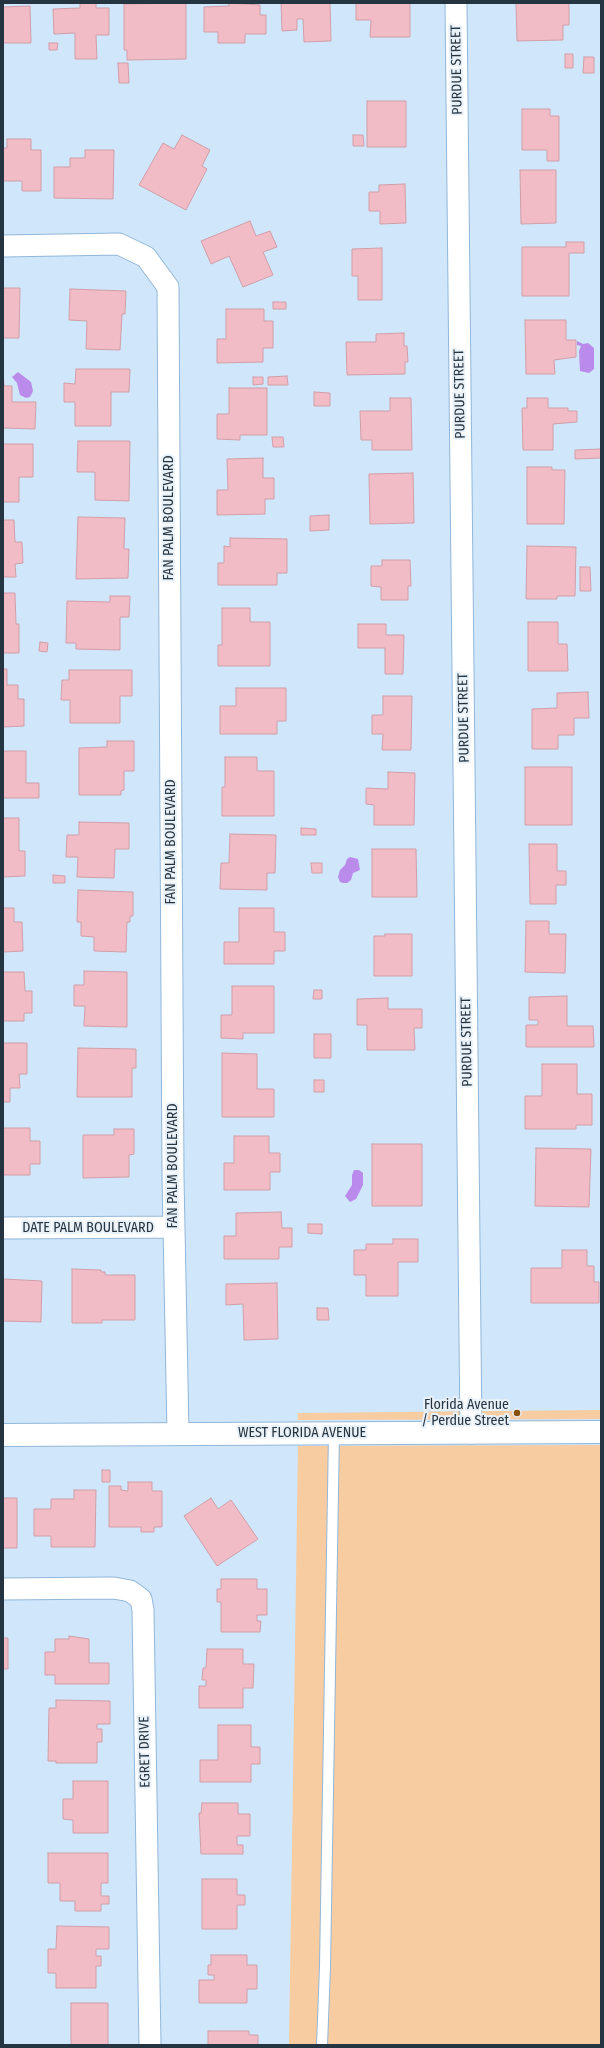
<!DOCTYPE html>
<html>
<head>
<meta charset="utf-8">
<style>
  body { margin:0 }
  #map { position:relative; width:604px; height:2048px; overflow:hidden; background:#cfe6fb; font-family:"Fira Sans Condensed",sans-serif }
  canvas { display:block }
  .frame { position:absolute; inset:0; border:4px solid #253441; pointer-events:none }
</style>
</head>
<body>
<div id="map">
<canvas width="604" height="2048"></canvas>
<div class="frame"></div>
</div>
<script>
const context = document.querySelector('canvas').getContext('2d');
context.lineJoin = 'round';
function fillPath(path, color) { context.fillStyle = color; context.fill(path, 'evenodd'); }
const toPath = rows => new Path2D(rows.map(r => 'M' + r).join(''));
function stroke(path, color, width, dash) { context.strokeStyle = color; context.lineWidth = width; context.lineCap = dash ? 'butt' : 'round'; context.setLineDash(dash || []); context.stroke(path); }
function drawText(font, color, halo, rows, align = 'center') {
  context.font = font + ' "Fira Sans Condensed",sans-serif'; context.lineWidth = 4; context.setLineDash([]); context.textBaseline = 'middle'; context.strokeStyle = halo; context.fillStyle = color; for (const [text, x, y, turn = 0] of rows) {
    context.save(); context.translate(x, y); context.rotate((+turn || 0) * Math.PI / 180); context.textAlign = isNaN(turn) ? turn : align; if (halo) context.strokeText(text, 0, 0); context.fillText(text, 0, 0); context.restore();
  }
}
fillPath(toPath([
  [601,1410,601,1419,298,1420,298,1413],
  [601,1445,601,2045,289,2045,298,1446]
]), '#f8cca1');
fillPath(toPath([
  [577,341,583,344,588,343,594,348,594,369,589,373,580,371,579,351,581,346,577,345],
  [18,372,31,382,33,391,30,397,26,398,20,395,17,383,12,377],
  [350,857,358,859,360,870,353,873,351,880,347,883,343,883,340,882,338,877,340,870,345,865,347,859],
  [354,1170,359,1170,363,1173,363,1185,356,1199,350,1202,345,1196,352,1185,352,1175]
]), '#ba8beb');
const building = toPath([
  [80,3,96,3,96,8,109,8,109,35,96,35,97,59,75,59,75,33,54,34,53,9,80,8,80,3],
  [186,3,186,59,127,60,127,50,124,50,124,4,186,3],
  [229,3,260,5,260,15,266,15,266,34,245,34,245,43,218,43,218,32,204,32,204,7,229,6,229,3],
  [281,3,330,3,331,41,304,42,303,19,297,19,297,30,282,31,281,3],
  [356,3,410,3,410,37,370,37,371,20,356,20,356,3],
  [516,3,569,3,569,25,563,25,563,40,517,41,516,3],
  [30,6,31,43,3,43,3,7,30,6],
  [49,43,58,43,57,50,49,50,49,43],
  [565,54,573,54,573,68,565,68,565,54],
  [584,57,594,57,594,73,583,73,584,57],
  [118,63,128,63,129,83,119,83,118,63],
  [367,101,406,101,406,147,367,147,367,101],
  [522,109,550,109,550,116,559,116,559,161,547,161,547,150,522,150,522,109],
  [182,135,210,150,202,166,207,169,186,210,139,185,163,143,174,149,182,135],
  [353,135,363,135,364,146,353,146,353,135],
  [7,139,31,139,31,150,41,150,41,191,22,191,22,181,3,181,3,202,3,148,7,148,7,139],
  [85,150,114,150,113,199,54,198,54,167,70,167,70,158,85,158,85,150],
  [520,170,556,170,556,223,521,224,520,170],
  [405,184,406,223,380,224,380,211,369,211,369,192,379,192,379,185,405,184],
  [250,221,256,236,270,231,277,247,263,252,273,275,243,287,229,256,211,264,201,241,250,221],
  [566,242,584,242,584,253,569,253,569,296,522,296,522,247,566,247,566,242],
  [382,248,382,300,358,300,358,276,352,276,352,249,382,248],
  [3,288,20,288,19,338,3,338,3,288],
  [70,289,126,291,125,314,122,314,120,350,86,349,87,321,69,320,70,289],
  [273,302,286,302,286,309,273,309,273,302],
  [226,309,264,309,264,321,273,321,273,348,263,348,263,362,217,363,217,339,226,339,226,309],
  [525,320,566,320,566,340,576,340,576,357,554,360,555,374,526,374,525,320],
  [404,333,404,346,407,346,408,362,405,362,405,374,347,375,346,342,376,342,376,334,404,333],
  [3,369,4,386,12,386,12,402,36,402,35,429,3,428,3,369],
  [76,369,130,369,129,392,111,392,111,426,75,426,75,402,64,402,64,383,75,384,76,369],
  [287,376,288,385,268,385,268,377,287,376],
  [253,377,263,377,263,384,253,385,253,377],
  [229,388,267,388,267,435,240,435,240,440,217,439,217,414,229,414,229,388],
  [314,392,330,393,330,406,314,406,314,392],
  [390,398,411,398,412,450,372,450,372,440,361,440,360,411,390,411,390,398],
  [527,398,548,398,548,408,568,408,568,411,577,411,577,422,553,424,553,450,523,450,522,408,527,408,527,398],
  [272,437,283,437,284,447,273,447,272,437],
  [78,441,130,441,129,501,95,500,95,472,77,472,78,441],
  [3,444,33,444,33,477,19,477,19,502,3,502,3,444],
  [601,449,601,458,575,459,575,450,601,449],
  [263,458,263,478,274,478,274,499,265,499,265,514,217,515,217,490,228,490,227,459,263,458],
  [527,467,552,467,552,470,565,470,564,524,527,524,527,467],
  [413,473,414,523,370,524,369,474,413,473],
  [329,515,329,530,310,531,310,516,329,515],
  [78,517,125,518,124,549,129,549,128,578,76,579,78,517],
  [3,520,14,520,15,542,22,542,23,563,15,564,16,577,3,577,3,520],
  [230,538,287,539,287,573,277,573,277,585,218,585,218,563,224,563,224,546,230,547,230,538],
  [527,546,576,547,575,596,557,596,557,599,526,599,527,546],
  [382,560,410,560,411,586,408,586,408,600,381,600,381,587,371,586,371,566,382,566,382,560],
  [580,567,590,567,591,591,580,591,580,567],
  [3,593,15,593,16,624,19,624,19,653,3,653,3,593],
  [110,596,130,596,129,617,120,617,120,650,76,649,76,643,66,643,67,601,110,602,110,596],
  [222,608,250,608,250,622,270,622,270,666,218,666,218,645,222,645,222,608],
  [528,622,558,622,558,644,567,644,568,671,528,671,528,622],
  [358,624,386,624,386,635,404,635,403,674,385,674,385,648,358,648,358,624],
  [40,642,48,643,47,652,39,651,40,642],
  [3,669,7,669,7,685,18,685,18,699,24,699,24,726,3,727,3,669],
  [69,670,132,670,132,696,120,696,120,723,70,723,70,700,61,700,62,680,69,680,69,670],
  [236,688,286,688,286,721,277,721,277,734,220,734,220,706,236,706,236,688],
  [588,692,589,718,574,718,574,735,558,735,558,749,532,749,532,709,557,708,557,693,588,692],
  [383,696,412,696,411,750,382,750,383,734,372,734,372,715,383,715,383,696],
  [107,741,134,741,134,771,124,771,124,790,121,791,121,795,79,795,79,748,107,747,107,741],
  [3,751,26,751,26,783,39,783,39,798,3,798,3,751],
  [225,757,257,757,257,771,274,771,274,816,222,816,222,787,225,787,225,757],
  [525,767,572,767,572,825,525,825,525,767],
  [388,772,415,773,414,825,374,825,374,805,366,804,366,788,388,789,388,772],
  [3,818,19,818,19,851,25,851,25,876,3,877,3,818],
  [79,822,129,823,129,849,115,849,114,878,77,877,78,857,66,857,67,835,79,835,79,822],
  [301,828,316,829,316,835,301,835,301,828],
  [230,834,276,835,275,873,267,873,267,890,220,889,221,863,229,863,230,834],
  [529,844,557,844,557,871,566,871,566,885,556,885,556,904,530,904,529,844],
  [372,849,416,849,417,897,372,897,372,849],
  [311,863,322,863,322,873,312,873,311,863],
  [53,875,65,876,65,883,53,883,53,875],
  [78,890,133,892,133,916,130,916,130,922,127,922,126,952,94,951,94,937,81,936,81,922,77,922,78,890],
  [3,892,3,908,14,908,14,922,22,922,23,951,3,952,3,892],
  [239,908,274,908,274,932,285,932,285,951,274,951,274,964,224,964,224,942,239,942,239,908],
  [526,921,549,921,549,934,566,934,565,973,525,972,526,921],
  [385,934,412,934,412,976,374,976,374,936,385,936,385,934],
  [84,971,127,972,127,1027,84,1026,85,1006,74,1006,74,985,84,985,84,971],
  [3,972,24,972,25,991,32,991,32,1013,24,1013,24,1021,3,1021,3,972],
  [232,986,274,986,274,1033,243,1033,243,1039,221,1038,221,1015,232,1015,232,986],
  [314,990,322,990,322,999,313,999,314,990],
  [567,996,567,1026,593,1026,594,1047,526,1047,526,1025,538,1025,538,1020,529,1020,529,997,567,996],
  [388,998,388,1009,422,1009,422,1028,414,1028,415,1050,367,1050,367,1025,357,1025,357,999,388,998],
  [314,1034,331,1034,331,1058,314,1058,314,1034],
  [3,1043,27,1043,27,1074,19,1074,20,1088,10,1088,10,1102,3,1102,3,1043],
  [78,1048,136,1049,136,1068,132,1068,132,1097,77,1097,78,1048],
  [222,1053,257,1054,257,1089,274,1089,274,1117,222,1117,222,1053],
  [542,1064,577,1064,577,1094,592,1094,592,1125,576,1125,576,1129,525,1129,525,1096,542,1096,542,1064],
  [314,1080,324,1080,324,1092,314,1092,314,1080],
  [3,1128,30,1128,30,1141,40,1141,40,1164,30,1164,30,1175,3,1175,3,1128],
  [114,1129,134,1129,134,1154,129,1155,129,1177,83,1178,83,1135,114,1135,114,1129],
  [234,1136,269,1136,269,1153,280,1153,280,1172,270,1172,270,1190,224,1190,224,1163,234,1163,234,1136],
  [372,1144,422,1144,422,1206,372,1206,372,1144],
  [536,1148,591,1149,589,1207,535,1206,536,1148],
  [281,1212,282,1228,292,1228,292,1247,279,1247,279,1259,224,1259,224,1236,236,1236,236,1213,281,1212],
  [308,1224,322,1224,322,1234,308,1233,308,1224],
  [393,1239,418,1239,418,1262,398,1262,398,1296,366,1296,366,1275,354,1275,354,1250,366,1250,366,1244,393,1244,393,1239],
  [562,1250,587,1250,587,1266,594,1266,594,1282,599,1282,599,1303,531,1303,531,1268,562,1268,562,1250],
  [72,1269,101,1270,101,1272,105,1272,105,1275,135,1275,135,1320,102,1320,102,1323,72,1323,72,1269],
  [3,1279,42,1281,41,1322,3,1321,3,1279],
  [277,1283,278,1339,244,1340,243,1304,226,1305,226,1284,277,1283],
  [317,1308,328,1308,329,1320,317,1320,317,1308],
  [102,1470,110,1470,110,1482,102,1482,102,1470],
  [128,1482,152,1482,152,1491,162,1491,162,1527,154,1527,154,1532,141,1532,141,1527,109,1527,109,1486,121,1486,121,1490,128,1491,128,1482],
  [74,1490,96,1490,95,1547,51,1547,51,1536,34,1536,34,1509,51,1509,51,1499,74,1499,74,1490],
  [3,1498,17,1498,17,1548,3,1548,3,1498],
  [211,1498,218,1509,231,1500,258,1539,217,1566,184,1516,211,1498],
  [221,1579,257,1579,257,1589,267,1589,267,1615,257,1615,257,1621,261,1621,260,1632,221,1632,221,1602,217,1602,217,1589,221,1589,221,1579],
  [69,1636,89,1639,89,1663,109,1663,109,1684,55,1684,55,1675,45,1675,45,1652,55,1652,55,1639,69,1639,69,1636],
  [3,1638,8,1638,8,1669,3,1669,3,1638],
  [207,1649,243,1649,243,1664,254,1664,253,1688,243,1688,243,1708,199,1708,199,1686,206,1686,206,1680,202,1680,203,1668,206,1668,207,1649],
  [56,1700,110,1701,110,1724,97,1724,97,1729,102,1729,102,1742,97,1742,97,1763,56,1763,56,1761,48,1761,49,1708,56,1708,56,1700],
  [218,1725,251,1725,251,1747,260,1747,260,1764,251,1764,251,1782,200,1782,200,1760,218,1760,218,1725],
  [73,1781,108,1781,108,1833,73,1833,73,1820,63,1819,63,1799,73,1799,73,1781],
  [202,1803,238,1803,238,1814,250,1814,250,1836,237,1836,237,1845,243,1845,243,1854,201,1854,199,1813,201,1813,202,1803],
  [48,1853,108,1853,108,1883,101,1883,101,1896,109,1896,109,1904,101,1904,101,1911,75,1911,75,1901,60,1901,60,1883,48,1883,48,1853],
  [202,1879,237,1879,237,1895,245,1895,245,1905,237,1905,237,1929,202,1929,202,1879],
  [57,1926,109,1927,109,1949,96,1949,96,1956,101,1956,101,1966,96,1966,96,1988,56,1988,56,1973,48,1973,48,1949,56,1949,57,1926],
  [211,1955,247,1955,247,1965,257,1965,257,1989,247,1989,247,2003,199,2003,199,1980,214,1980,214,1975,208,1975,208,1965,211,1965,211,1955],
  [71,2003,108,2003,108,2045,71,2045,71,2003],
  [208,2031,249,2031,249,2035,258,2035,258,2045,208,2045,208,2031]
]);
fillPath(building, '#f1bcc6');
stroke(building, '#d19ea8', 1);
const lane = toPath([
  [322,2045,325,1967,334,1433]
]);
const street = toPath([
  [456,3,471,1433],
  [3,246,119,244,146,257,168,287,173,1177,178,1433],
  [3,1228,174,1227],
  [3,1589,114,1588,130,1591,141,1599,143,1610,150,2045]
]);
const secondary = toPath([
  [3,1435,601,1432]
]);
stroke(lane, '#92b7d8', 12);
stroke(street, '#92b7d8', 23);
stroke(secondary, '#92b7d8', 24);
stroke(lane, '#fff', 10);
stroke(street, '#fff', 21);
stroke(secondary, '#fff', 22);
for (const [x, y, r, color] of [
  [517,1413,4,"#885102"]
]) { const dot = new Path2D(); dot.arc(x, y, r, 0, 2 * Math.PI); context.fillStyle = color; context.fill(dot); stroke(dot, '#e9f1f8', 1.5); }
drawText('14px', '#253441', '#e9f1f8', [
  ["PURDUE STREET",457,70,-91],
  ["PURDUE STREET",460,394,-91],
  ["FAN PALM BOULEVARD",169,518,-90],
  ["PURDUE STREET",464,718,-91],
  ["FAN PALM BOULEVARD",171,842,-90],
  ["PURDUE STREET",467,1042,-91],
  ["FAN PALM BOULEVARD",173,1166,-90],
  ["DATE PALM BOULEVARD",88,1228],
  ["WEST FLORIDA AVENUE",302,1433],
  ["EGRET DRIVE",145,1752,-91]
]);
drawText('14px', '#253441', '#e9f1f8', [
  ["Florida Avenue",509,1405],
  ["/ Perdue Street",509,1421]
], 'right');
</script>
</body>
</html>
